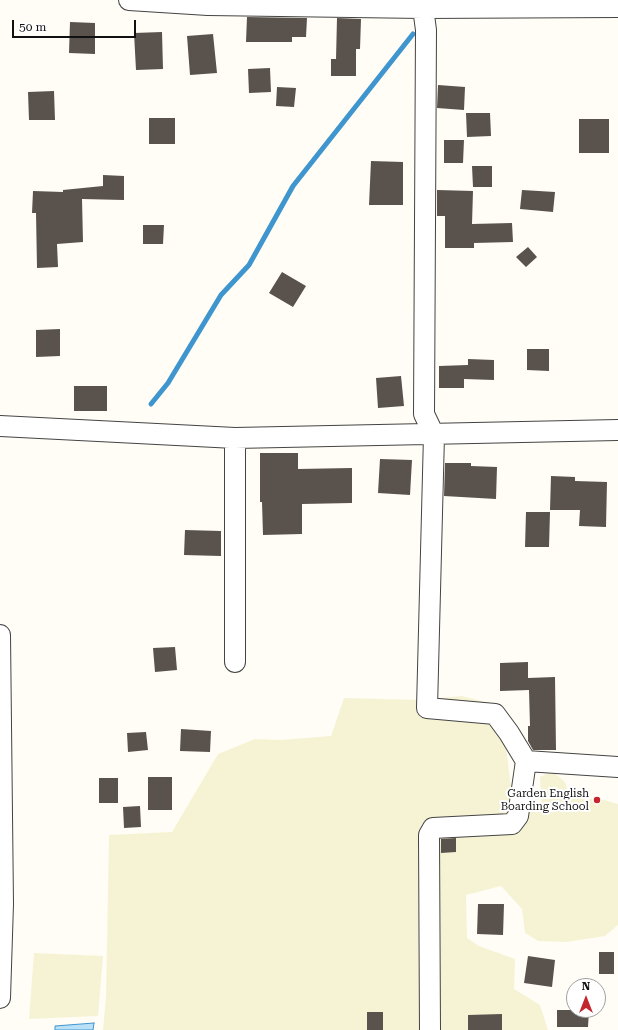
<!DOCTYPE html>
<html>
<head>
<meta charset="utf-8">
<style>
  body { margin:0 }
  #map { position:relative; width:618px; height:1030px; overflow:hidden; background:#fffdf5; font-family:"Roboto Serif",serif }
  canvas { display:block }
  .north { position:absolute; left:566px; top:978px; width:40px; height:40px; box-sizing:border-box; background:#fff; border:1px solid #a0a0a0; border-radius:50%; rotate:0deg; font-size:11px; font-weight:700; line-height:16px; text-align:center; color:#111 }
  .north::after { content:''; display:block; margin:auto; width:14px; height:18px; background:#c4262e; clip-path:polygon(50% 0,100% 100%,50% 72%,0 100%) }
  .scale { position:absolute; left:12px; top:20px; width:124px; height:18px; box-sizing:border-box; border:2px solid #111; border-top:0; padding-left:5px; font-size:12px; line-height:14px; white-space:nowrap; color:#111; -webkit-text-stroke:3px #fff; paint-order:stroke }
</style>
</head>
<body>
<div id="map">
<canvas width="618" height="1030"></canvas>
<div class="north">N</div>
<div class="scale">50 m</div>
</div>
<script>
const context = document.querySelector('canvas').getContext('2d');
context.lineJoin = 'round';
function fillPath(path, color) { context.fillStyle = color; context.fill(path, 'evenodd'); }
const toPath = rows => new Path2D(rows.map(r => 'M' + r).join(''));
function stroke(path, color, width, dash) { context.strokeStyle = color; context.lineWidth = width; context.lineCap = dash ? 'butt' : 'round'; context.setLineDash(dash || []); context.stroke(path); }
function drawText(font, color, halo, rows, align = 'center') {
  context.font = font + ' "Roboto Serif",serif'; context.lineWidth = 4; context.setLineDash([]); context.textBaseline = 'middle'; context.strokeStyle = halo; context.fillStyle = color; for (const [text, x, y, turn = 0] of rows) {
    context.save(); context.translate(x, y); context.rotate((+turn || 0) * Math.PI / 180); context.textAlign = isNaN(turn) ? turn : align; if (halo) context.strokeText(text, 0, 0); context.fillText(text, 0, 0); context.restore();
  }
}
fillPath(toPath([
  [462,696,501,706,514,812,542,810,540,777,552,771,565,782,569,796,604,800,618,804,618,925,605,936,566,942,538,941,525,933,522,909,501,886,466,895,467,938,479,946,515,959,514,989,540,1005,548,1030,103,1030,106,996,109,835,172,832,218,754,255,739,280,740,331,736,344,698,419,700],
  [34,953,103,956,98,1016,29,1019]
]), '#f6f3d4');
const water = toPath([
  [94,1023,93,1030,55,1030,55,1026,94,1023]
]);
fillPath(water, '#b9e0f7');
stroke(water, '#3f96cf', 1);
stroke(toPath([
  [151,404,168,383,221,295,249,265,293,186,413,34]
]), '#3f96cf', 5);
fillPath(toPath([
  [247,17,307,18,306,37,292,37,292,42,246,42],
  [337,18,361,19,360,49,356,49,356,76,331,76,331,59,336,59],
  [70,22,95,23,95,54,69,53],
  [162,32,163,69,136,70,134,33],
  [213,34,217,73,190,75,187,36],
  [270,68,271,92,249,93,248,69],
  [438,85,465,87,464,110,437,108],
  [277,87,296,88,294,107,276,106],
  [54,91,55,120,29,120,28,92],
  [466,113,490,113,491,136,467,137],
  [149,118,175,118,175,144,149,144],
  [579,119,609,119,609,153,579,153],
  [444,140,464,140,463,163,444,163],
  [371,161,403,162,403,205,369,205],
  [472,166,492,166,492,187,473,187],
  [103,175,124,176,124,200,82,199,83,242,57,244,58,267,37,268,36,213,32,213,33,191,63,192,63,190,103,186],
  [437,190,473,191,472,224,512,223,513,242,474,243,474,248,445,248,445,216,437,216],
  [522,190,555,192,553,212,520,209],
  [143,225,164,225,163,244,143,244],
  [528,247,537,257,526,267,516,257],
  [282,272,306,286,293,307,269,293],
  [60,329,60,356,36,357,36,330],
  [527,349,549,349,549,371,527,370],
  [468,359,494,360,494,380,464,379,464,388,439,388,439,366,468,365],
  [401,376,404,406,378,408,376,378],
  [74,386,107,386,107,411,74,411],
  [260,453,298,453,298,469,352,468,352,503,302,504,302,534,263,535,262,502,260,502],
  [380,459,412,460,410,495,378,493],
  [445,463,471,463,471,466,497,467,496,499,444,496],
  [551,476,575,477,575,481,607,482,606,527,579,526,580,510,550,510],
  [526,512,550,512,549,547,525,547],
  [185,530,221,531,221,556,184,555],
  [175,647,177,670,155,672,153,648],
  [528,662,528,678,555,677,556,750,533,750,528,741,528,726,530,726,529,690,500,691,500,663],
  [181,729,211,731,210,752,180,751],
  [146,732,148,750,128,752,127,733],
  [148,777,172,777,172,810,148,810],
  [99,778,118,778,118,803,99,803],
  [140,806,141,827,124,828,123,807],
  [456,838,456,852,441,853,441,839],
  [478,904,504,904,503,935,477,934],
  [599,952,614,952,614,974,599,974],
  [528,956,555,960,552,987,524,983],
  [557,1010,589,1010,588,1027,557,1027],
  [367,1012,383,1012,383,1030,367,1030],
  [502,1014,502,1030,468,1030,468,1015]
]), '#5a524d');
const street = toPath([
  [129,0,208,5,423,8,618,7],
  [422,0,426,30,424,414,434,435,427,708,495,714,509,733,526,761],
  [0,426,235,438,618,430],
  [235,438,235,662],
  [0,635,3,904,0,998],
  [430,1030,429,835,433,828,512,824,518,816,526,761,618,767]
]);
stroke(street, '#444', 22);
stroke(street, '#fff', 20);
for (const [x, y, r, color] of [
  [597,800,4,"#c4262e"]
]) { const dot = new Path2D(); dot.arc(x, y, r, 0, 2 * Math.PI); context.fillStyle = color; context.fill(dot); stroke(dot, '#fff', 1.5); }
drawText('11px', '#111', '#fff', [
  ["Garden English",589,794],
  ["Boarding School",589,807]
], 'right');
</script>
</body>
</html>
